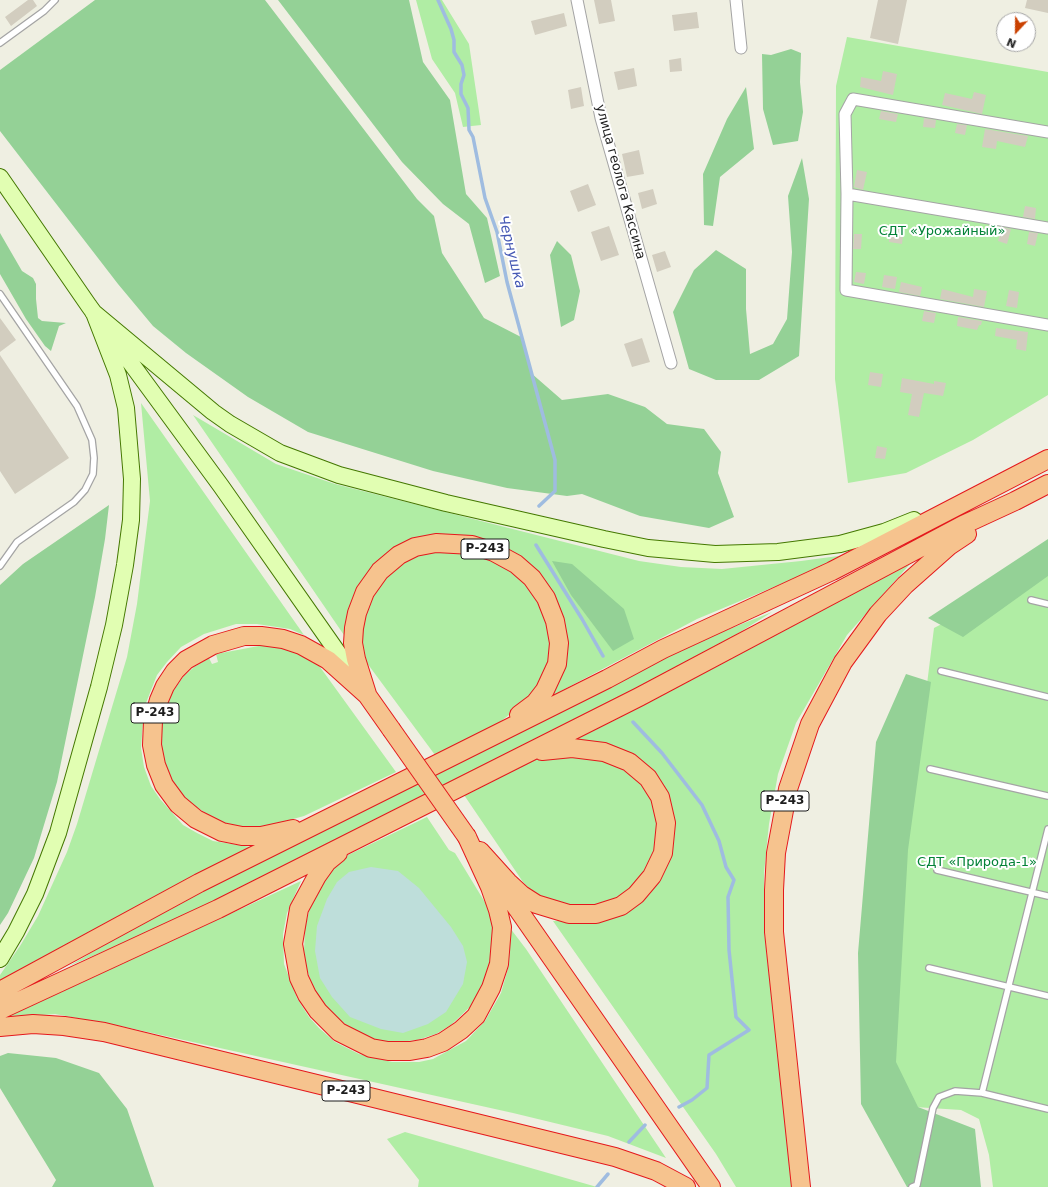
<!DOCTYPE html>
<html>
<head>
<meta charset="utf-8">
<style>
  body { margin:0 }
  #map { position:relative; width:1048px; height:1187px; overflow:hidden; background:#efefe2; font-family:"DejaVu Sans",sans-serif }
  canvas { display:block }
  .north { position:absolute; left:996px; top:12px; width:40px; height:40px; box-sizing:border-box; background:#fff; border:1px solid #a5a5a5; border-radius:50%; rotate:202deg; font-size:11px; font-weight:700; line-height:16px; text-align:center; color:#1d1d1d }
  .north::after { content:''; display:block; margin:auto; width:14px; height:18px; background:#ca4100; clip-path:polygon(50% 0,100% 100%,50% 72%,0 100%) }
</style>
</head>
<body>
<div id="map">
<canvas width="1048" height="1187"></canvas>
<div class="north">N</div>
</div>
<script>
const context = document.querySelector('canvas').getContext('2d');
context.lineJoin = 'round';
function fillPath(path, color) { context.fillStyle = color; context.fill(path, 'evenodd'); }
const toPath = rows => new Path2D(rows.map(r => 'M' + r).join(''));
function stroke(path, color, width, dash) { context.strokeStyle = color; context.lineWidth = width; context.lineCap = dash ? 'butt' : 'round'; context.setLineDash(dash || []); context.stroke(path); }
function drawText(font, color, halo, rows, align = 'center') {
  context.font = font + ' "DejaVu Sans",sans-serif'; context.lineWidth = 4; context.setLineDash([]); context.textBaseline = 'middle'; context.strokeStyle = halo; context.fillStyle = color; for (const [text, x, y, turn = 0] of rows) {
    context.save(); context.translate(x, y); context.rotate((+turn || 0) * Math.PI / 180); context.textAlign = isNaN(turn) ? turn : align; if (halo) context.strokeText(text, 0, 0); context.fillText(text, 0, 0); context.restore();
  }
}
fillPath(toPath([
  [416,0,442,0,469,44,481,125,463,127,455,93,432,59],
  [847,37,1048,72,1048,395,973,440,906,473,848,483,835,379,836,86],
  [141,403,304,635,290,629,257,624,236,624,204,634,181,647,167,662,157,675,144,708,141,748,144,767,151,786,160,799,183,825,197,833,213,841,251,847,0,984,0,975,20,946,38,916,67,852,77,824,127,657,137,604,150,501],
  [193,415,276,464,335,484,639,561,681,567,722,569,801,561,853,554,697,619,546,699,562,623,490,542,386,557,346,638],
  [434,550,477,554,514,569,542,604,551,638,549,663,543,677,529,699,500,722,435,755,367,663,361,651,361,621,381,580,405,560],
  [910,564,847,635,796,723,778,774,769,824,764,873,764,930,793,1187,736,1187,716,1154,553,921,599,921,629,912,649,895,663,874,669,858,655,774,562,743],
  [1048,569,1048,1187,993,1187,989,1155,979,1119,961,1110,884,1105,899,909,934,628],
  [772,612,710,651,631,694,166,925,69,966,165,909,699,641],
  [264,645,286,648,309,658,320,667,396,772,304,816,264,827,248,827,231,825,214,819,181,796,169,779,160,750,162,720,172,693,183,677,194,667,209,658,212,664,218,662,216,654],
  [582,754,628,768,655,801,659,834,652,862,626,896,597,907,554,904,533,893,523,882,462,792,534,760,549,756],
  [427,817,449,850,455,853,486,904,493,924,493,948,488,971,479,993,471,1006,451,1025,436,1034,417,1040,399,1042,382,1041,367,1037,351,1029,336,1017,325,1007,314,989,307,970,304,951,305,928,310,907,330,869,346,856],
  [301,881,287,913,283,934,284,964,297,998,309,1017,319,1028,335,1042,359,1054,392,1062,419,1062,433,1059,466,1041,485,1021,501,993,509,965,510,928,526,949,666,1158,608,1136,513,1113,125,1027,55,1014,5,1018],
  [405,1132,597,1187,418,1187,419,1180,387,1139]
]), '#b0eda4');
fillPath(toPath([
  [95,0,265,0,417,199,434,216,442,253,484,318,521,337,531,373,562,400,608,394,645,407,667,424,704,429,721,452,718,473,734,517,709,528,640,516,582,494,567,496,507,488,433,471,308,432,248,397,186,353,153,326,118,284,0,131,0,70],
  [278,0,409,0,423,62,450,100,466,194,487,218,500,276,485,283,469,224,443,204,402,162],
  [791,49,801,53,800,82,803,112,798,141,773,145,763,109,762,54,771,55],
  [746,87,754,149,720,177,713,226,704,225,703,174,727,119],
  [802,158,809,199,799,356,759,380,716,380,689,369,673,312,694,270,716,250,746,269,746,309,750,354,773,344,787,319,792,252,788,196],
  [0,233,22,271,33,278,36,284,36,299,38,318,42,321,66,323,59,326,51,351,45,346,26,319,0,274],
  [557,241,571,255,580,291,574,320,561,327,550,255],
  [109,505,105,539,95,597,57,782,34,858,8,913,0,925,0,585,23,564],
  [1048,539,1048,576,963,637,928,618],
  [552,561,572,564,624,609,634,639,613,651,571,595],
  [906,674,931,682,908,850,896,1062,918,1107,975,1129,981,1187,907,1187,861,1104,858,953,876,742],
  [8,1053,56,1058,99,1073,127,1109,154,1187,52,1187,56,1180,0,1088,0,1056]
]), '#94d196');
fillPath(toPath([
  [371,867,398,871,419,888,451,927,463,946,467,962,463,984,446,1012,428,1024,403,1033,381,1029,350,1017,332,997,320,978,315,951,317,926,327,899,337,882,349,872]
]), '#bededa');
stroke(toPath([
  [438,0,451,29,454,40,454,52,462,65,464,75,461,84,461,94,468,108,469,130,473,137,485,198,497,232,507,282,555,460,555,491,539,506],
  [536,545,582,619,603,656],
  [633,722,662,753,702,805,719,841,726,867,734,880,728,897,729,950,736,1017,749,1030,709,1055,707,1088,692,1100,679,1107],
  [629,1142,645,1125],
  [597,1187,608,1174]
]), '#9fbce0', 3.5);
fillPath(toPath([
  [28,0,33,0,37,6,11,26,5,17],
  [594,0,611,0,615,21,599,24],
  [878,0,907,0,898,44,870,38],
  [1027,0,1048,0,1048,13,1025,8],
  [697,12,699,28,674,31,672,15],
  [564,13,567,26,535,35,531,21],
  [681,58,682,71,670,72,669,60],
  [634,68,637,86,618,90,614,72],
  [883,71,897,74,893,95,860,87,861,77,881,81],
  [581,87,584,106,571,109,568,90],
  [974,92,986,95,982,114,942,105,945,93,972,99],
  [881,111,898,114,896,122,879,119],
  [924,118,936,120,935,128,923,127],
  [957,124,967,125,965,135,955,133],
  [985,129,1028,136,1025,147,997,141,996,149,982,147],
  [639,150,644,174,627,177,622,154],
  [857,170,867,172,863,190,854,187],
  [588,184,596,205,578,212,570,191],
  [653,189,657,204,642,209,638,193],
  [1025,206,1036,208,1035,219,1023,217],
  [609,226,619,255,601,261,591,232],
  [890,226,904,227,902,244,889,242],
  [1002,227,1011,229,1007,244,998,241],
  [1029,232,1038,233,1035,246,1027,244],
  [854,234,862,234,861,249,853,249],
  [665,251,671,267,657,272,652,255],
  [856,272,866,273,864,284,854,282],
  [884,275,897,277,895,289,882,287],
  [901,282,922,287,920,296,899,292],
  [942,289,973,297,974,289,987,291,984,307,940,299],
  [1009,290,1019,292,1017,308,1006,306],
  [924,311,936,313,934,323,922,321],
  [958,317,982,321,981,325,979,325,977,330,957,326],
  [0,318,16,340,0,352],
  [996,328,1028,332,1026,351,1016,349,1017,340,995,336],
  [642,338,650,362,632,367,624,344],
  [0,355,69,458,15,494,0,471],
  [870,372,883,374,881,387,868,385],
  [902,378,934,384,934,381,946,383,943,396,924,393,919,417,908,415,912,394,900,392],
  [877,446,887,448,885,459,875,458]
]), '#d2cdbf');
const service = toPath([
  [0,43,44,11,55,0],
  [0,294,77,406,92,440,94,458,93,474,85,490,74,502,17,542,0,566],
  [1031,600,1048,604],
  [941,671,1048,697],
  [930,769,1048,796],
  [937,870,1048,896],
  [929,968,1048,996],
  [982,1093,1048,829],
  [912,1187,917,1185,933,1108,939,1097,955,1091,982,1093,1048,1109]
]);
const minor = toPath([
  [577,0,601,118,671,363],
  [736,0,741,48],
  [847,194,845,114,853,99,1048,132],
  [1048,228,847,194,846,290,1048,325]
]);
const secondary = toPath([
  [0,177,89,306,221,486,357,680],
  [93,312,213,412,230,424,280,453,339,475,446,503,604,539,648,548,715,554,778,552,840,544,884,532,914,520],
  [0,959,16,932,35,894,58,833,99,687,114,625,125,565,131,520,132,479,126,408,118,375,94,313]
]);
const trunk = toPath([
  [367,694,356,659,353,643,354,628,357,613,365,592,380,571,399,555,415,547,436,543,472,545,494,552,516,564,532,578,546,598,555,621,559,643,557,664,545,690,535,703,519,715],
  [293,829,261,836,242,836,222,832,196,819,178,804,164,785,156,765,152,745,153,721,159,700,165,686,175,671,186,660,213,645,244,636,261,636,283,639,301,645,328,660,367,695,391,729],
  [480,851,508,882,522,895,536,904,569,914,596,914,621,906,636,895,652,876,663,853,666,823,660,797,648,778,629,762,604,752,572,748,542,751],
  [338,853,327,862,317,876,299,909,293,944,299,978,307,995,318,1011,339,1032,371,1048,388,1051,410,1051,427,1048,443,1042,461,1030,476,1016,491,988,499,964,502,927,498,910,490,887,467,837],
  [501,885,711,1187],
  [0,991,199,883,607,679,663,649,832,571,1048,459],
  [0,1010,218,909,639,697,963,525,1015,501,1048,484],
  [0,1027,33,1024,64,1026,104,1032,615,1157,656,1171,686,1187],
  [801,1187,774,932,774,890,776,853,788,789,810,724,843,662,878,614,905,585,949,546,967,534]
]);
stroke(service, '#a4a4a4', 8);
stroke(minor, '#a4a4a4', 13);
stroke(secondary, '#447800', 18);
stroke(trunk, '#e4181c', 20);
stroke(service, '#fff', 5.5);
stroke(minor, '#fff', 11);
stroke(secondary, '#e1feb2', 16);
stroke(trunk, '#f6c38e', 18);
const trunkBridge = toPath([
  [391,729,467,837]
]);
stroke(trunkBridge, '#e4181c', 20, []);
stroke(trunkBridge, '#f6c38e', 18);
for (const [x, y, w] of [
  [485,549,48],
  [155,713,48],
  [785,801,48],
  [346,1091,48]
]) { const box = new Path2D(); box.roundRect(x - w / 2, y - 10, w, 20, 3); context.fillStyle = '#fff'; context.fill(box); stroke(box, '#1d1d1d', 1); }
drawText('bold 12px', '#1d1d1d', null, [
  ["Р-243",485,549],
  ["Р-243",155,713],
  ["Р-243",785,801],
  ["Р-243",346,1091]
]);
drawText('13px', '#1d1d1d', '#fff', [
  ["улица геолога Кассина",620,182,75]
]);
drawText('13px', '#048237', '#fff', [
  ["СДТ «Урожайный»",942,232],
  ["СДТ «Природа-1»",977,863]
]);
drawText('italic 14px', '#4457b3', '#fff', [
  ["Чернушка",511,252,76]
]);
</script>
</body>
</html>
